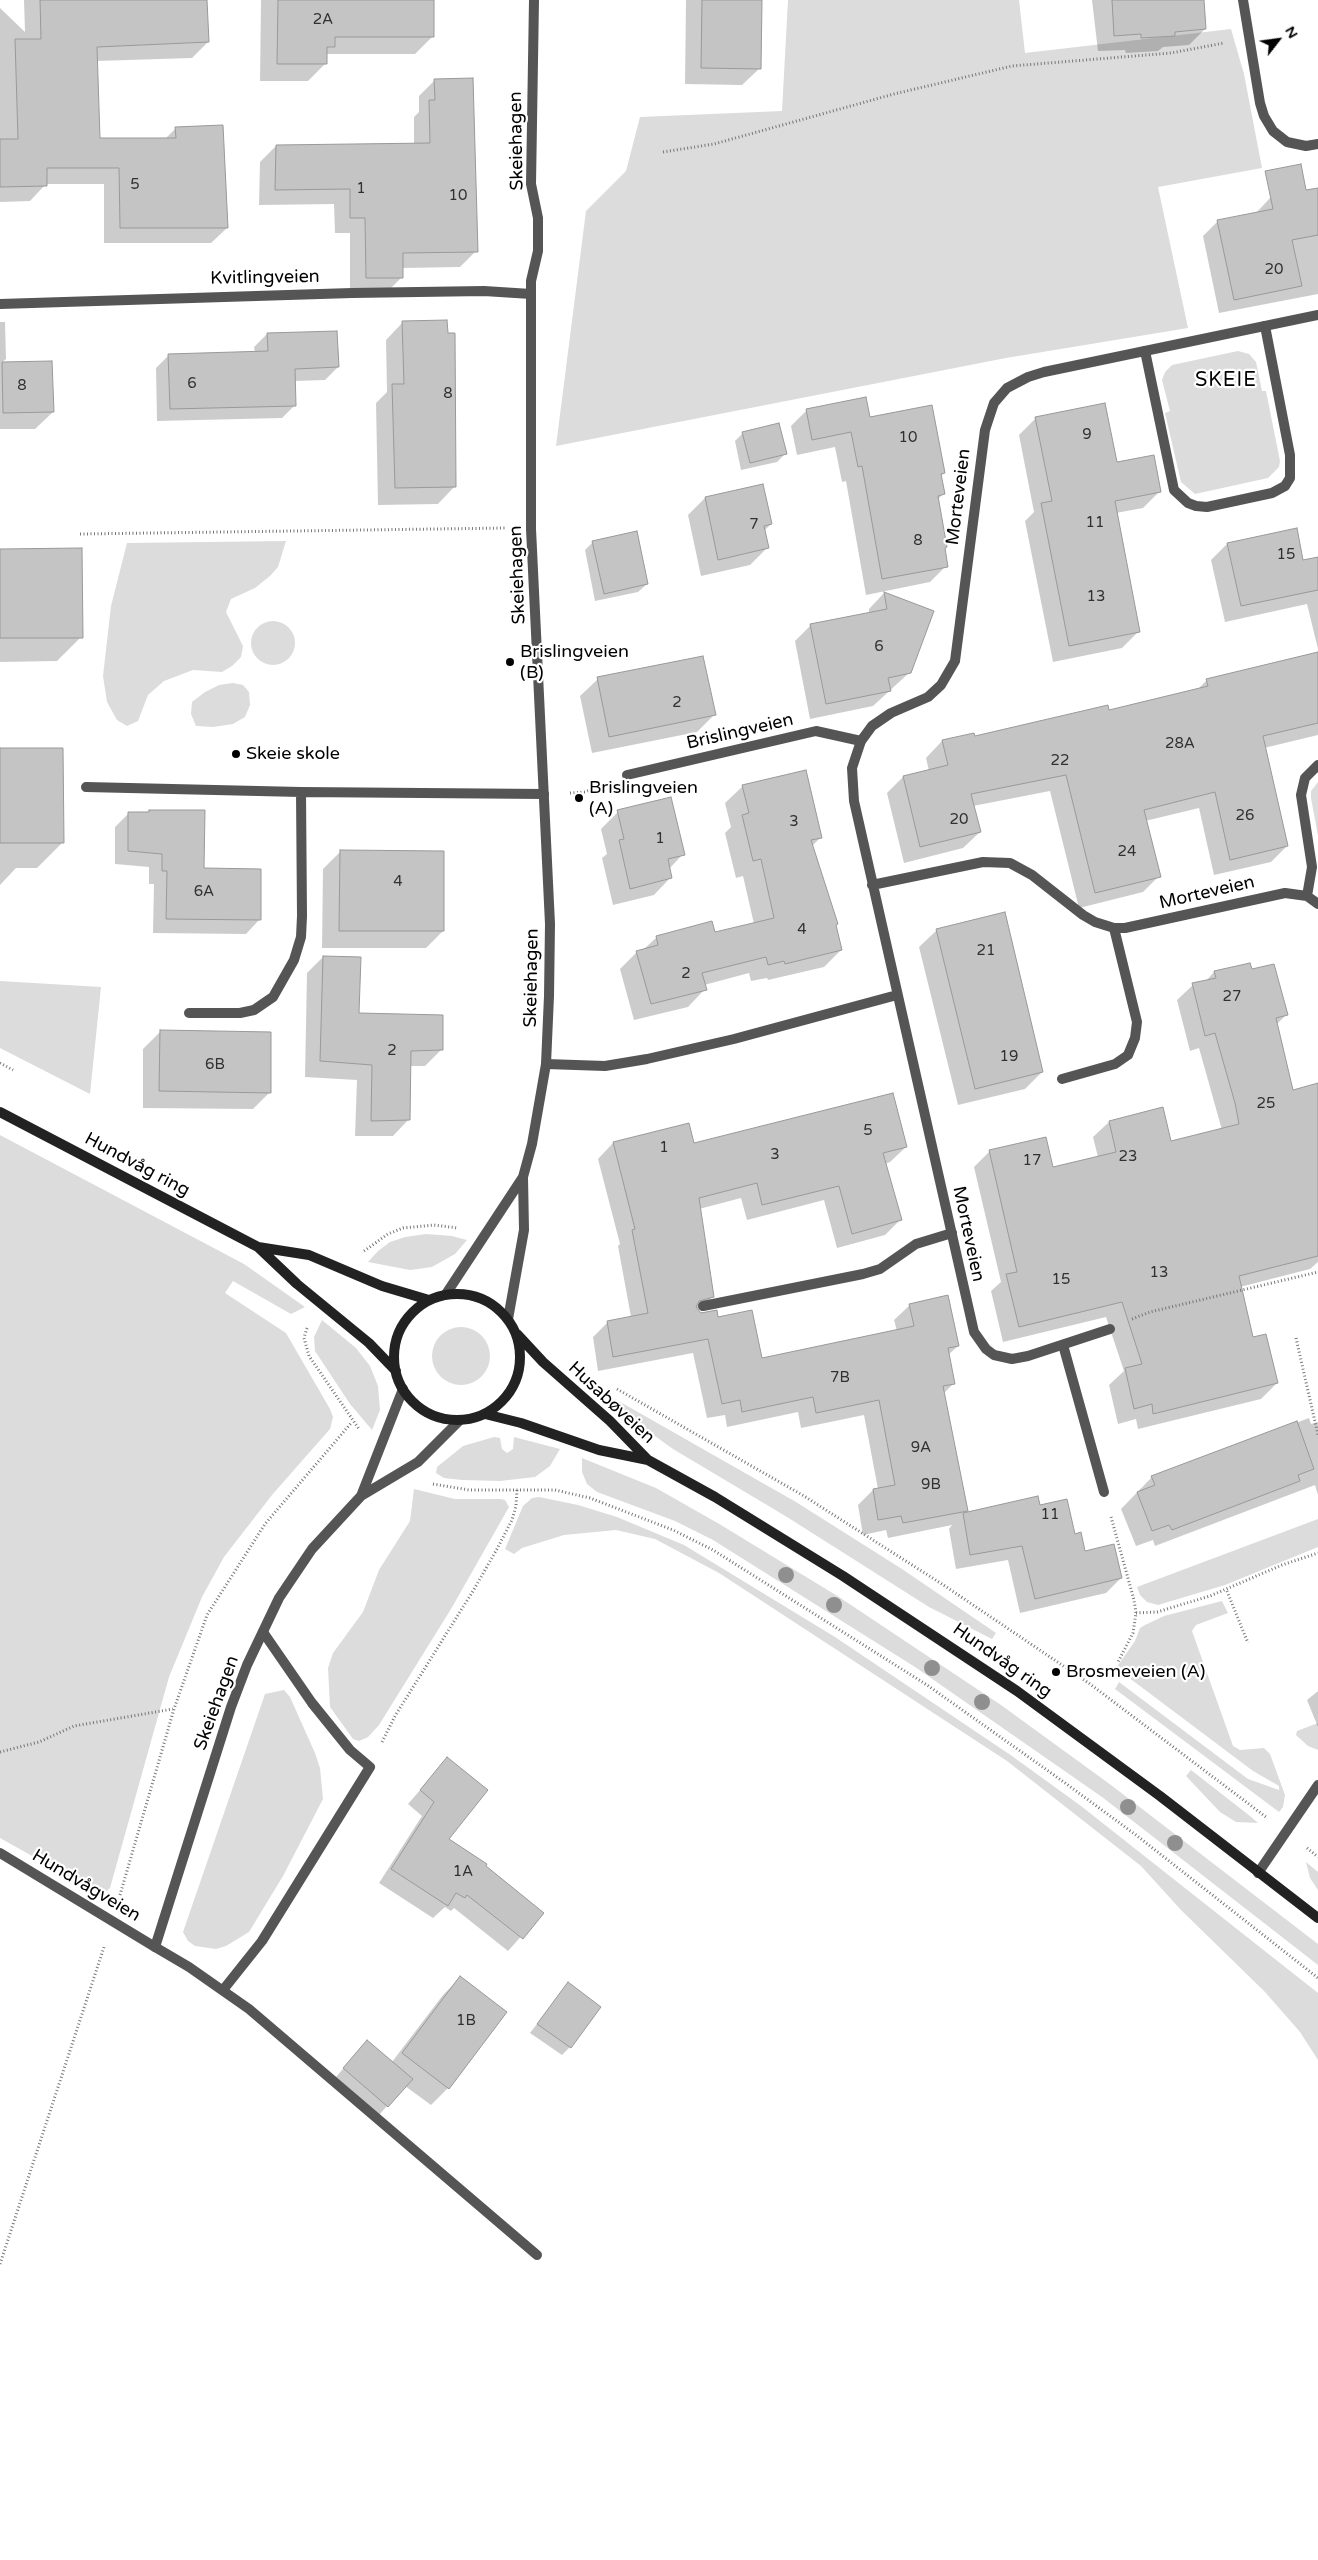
<!DOCTYPE html>
<html>
<head>
<meta charset="utf-8">
<style>
  body { margin:0 }
  #map { position:relative; width:1318px; height:2560px; overflow:hidden; background:#fff; font-family:"Varela Round",sans-serif }
  canvas { display:block }
  .north { position:absolute; left:1253px; top:15px; width:50px; height:50px; -webkit-text-stroke:4px #fff; paint-order:stroke; rotate:60deg; font-size:14px; font-weight:700; line-height:20px; text-align:center; color:#000 }
  .north::after { content:''; display:block; margin:auto; width:18px; height:22px; background:#000; clip-path:polygon(50% 0,100% 100%,50% 72%,0 100%) }
</style>
</head>
<body>
<div id="map">
<canvas width="1318" height="2560"></canvas>
<div class="north">N</div>
</div>
<script>
const context = document.querySelector('canvas').getContext('2d');
context.lineJoin = 'round';
function fillPath(path, color) { context.fillStyle = color; context.fill(path, 'evenodd'); }
const toPath = rows => new Path2D(rows.map(r => 'M' + r).join(''));
function stroke(path, color, width, dash) { context.strokeStyle = color; context.lineWidth = width; context.lineCap = dash ? 'butt' : 'round'; context.setLineDash(dash || []); context.stroke(path); }
function drawText(font, color, halo, rows, align = 'center') {
  context.font = font + ' "Varela Round",sans-serif'; context.lineWidth = 4.5; context.setLineDash([]); context.textBaseline = 'middle'; context.strokeStyle = halo; context.fillStyle = color; for (const [text, x, y, turn = 0] of rows) {
    context.save(); context.translate(x, y); context.rotate((+turn || 0) * Math.PI / 180); context.textAlign = isNaN(turn) ? turn : align; if (halo) context.strokeText(text, 0, 0); context.fillText(text, 0, 0); context.restore();
  }
}
fillPath(toPath([
  [788,0,1019,0,1025,53,1231,29,1244,74,1262,168,1158,187,1188,328,1006,358,556,446,586,211,626,171,640,117,782,111],
  [1238,351,1249,354,1256,362,1262,391,1266,391,1280,461,1279,467,1268,478,1195,494,1181,482,1165,413,1170,411,1162,380,1165,372,1172,365],
  [286,541,278,567,270,576,255,588,231,599,226,612,243,646,241,657,232,666,222,672,193,670,164,681,148,695,138,721,127,726,117,720,107,702,103,676,111,606,127,543],
  '251 643a22 22 0 1 1 44 0a22 22 0 1 1-44 0Z',
  [233,683,243,685,249,692,250,705,245,717,233,724,213,727,196,726,191,714,192,702,205,692,219,685],
  [1318,782,1318,836,1311,798,1311,791],
  [0,981,101,987,90,1094,0,1048],
  [0,1135,244,1264,305,1307,291,1314,233,1281,225,1293,286,1333,330,1409,333,1417,330,1429,272,1495,224,1557,202,1597,169,1677,110,1888,102,1895,0,1838],
  [426,1234,452,1236,467,1240,455,1254,432,1267,410,1270,368,1262,378,1251,390,1242,405,1237],
  [322,1320,356,1348,370,1366,378,1386,380,1410,372,1430,350,1404,315,1351,314,1337],
  '432 1356a29 29 0 1 1 58 0a29 29 0 1 1-58 0Z',
  [615,1399,796,1502,902,1569,996,1633,992,1639,929,1607,787,1517,673,1449,609,1403],
  [494,1437,500,1438,502,1449,507,1453,513,1449,514,1437,560,1449,550,1466,535,1477,500,1481,462,1480,444,1478,436,1473,437,1467,463,1446],
  [582,1458,656,1488,721,1525,839,1597,1001,1705,1111,1785,1318,1944,1318,1965,1102,1797,915,1667,713,1540,675,1521,597,1492,587,1484,582,1472],
  [414,1489,455,1499,501,1499,505,1500,509,1507,451,1609,379,1725,368,1737,359,1741,353,1739,330,1707,328,1668,333,1653,363,1612,379,1570,410,1521],
  [539,1497,578,1505,617,1517,684,1545,835,1637,1012,1756,1081,1806,1318,1993,1318,2060,1300,2032,1265,1992,1181,1910,1141,1866,1007,1761,719,1573,655,1539,616,1530,564,1535,522,1548,514,1554,505,1549,523,1506,532,1498],
  [1318,1519,1318,1547,1225,1585,1158,1605,1147,1602,1140,1595,1137,1587],
  [1222,1601,1228,1613,1196,1625,1192,1631,1233,1746,1240,1750,1264,1748,1270,1754,1285,1795,1283,1807,1279,1812,1115,1689,1119,1682,1248,1779,1279,1790,1279,1786,1253,1771,1116,1668,1135,1641,1140,1628,1145,1625,1164,1616],
  [284,1690,290,1697,315,1753,320,1768,323,1799,283,1876,249,1932,226,1946,216,1949,195,1946,188,1941,183,1932,265,1694],
  [1318,1723,1318,1750,1308,1746,1296,1735,1297,1731],
  [1191,1770,1250,1816,1258,1823,1236,1822,1220,1812,1186,1776],
  [1306,1862,1318,1872,1318,1890,1310,1878]
]), '#dcdcdc');
fillPath(toPath([
  [24,0,206,0,208,42,192,58,96,61,98,139,165,139,176,128,227,228,211,243,104,243,104,184,46,184,30,201,0,202,0,8,25,32],
  [261,0,433,0,432,37,415,54,327,54,325,64,308,81,260,81],
  [686,0,761,0,760,68,742,85,685,84],
  [1092,0,1203,0,1205,29,1189,45,1163,47,1158,51,1126,53,1125,50,1098,51],
  [435,80,476,251,460,267,402,268,402,277,386,293,350,294,350,233,335,233,334,204,259,205,260,162,276,146,414,144,414,117,419,112,419,96],
  [1318,189,1318,294,1219,313,1203,236,1218,221,1256,213,1271,197],
  [0,322,5,322,6,359,1,363,51,363,53,412,35,429,0,429],
  [403,322,447,334,455,486,438,504,378,505,376,403,387,392,386,340],
  [267,334,338,367,325,380,294,381,295,405,282,418,157,421,156,368,169,355,255,353,254,347],
  [807,410,869,418,944,473,940,477,943,494,937,500,946,566,930,582,866,595,846,481,842,482,835,447,797,455,791,426],
  [1036,418,1116,464,1160,491,1143,508,1116,513,1138,632,1122,648,1053,662,1025,521,1034,512,1019,435],
  [743,433,785,454,777,462,741,470,735,441],
  [705,498,771,524,764,531,767,548,750,565,701,576,688,515],
  [593,542,647,584,638,592,595,601,585,550],
  [1227,544,1302,561,1318,558,1318,649,1307,604,1225,622,1211,560],
  [0,550,81,637,57,661,0,662],
  [884,593,910,672,873,706,810,719,795,641,811,625,869,613,869,609],
  [1318,654,1318,735,1264,748,1287,846,1271,862,1214,875,1199,808,1145,821,1159,876,1143,892,1079,908,1050,791,973,806,980,832,963,848,904,863,887,793,903,777,929,771,926,758,942,741,974,734,974,738,1108,711,1197,690,1207,680],
  [598,679,714,715,697,732,592,753,580,696],
  [0,749,63,842,37,868,16,868,0,885],
  [743,786,821,837,812,846,841,950,824,967,768,980,767,978,751,981,749,973,704,985,705,989,688,1007,634,1020,620,969,637,952,643,950,657,937,714,933,754,924,743,876,736,878,725,833,731,827,725,803],
  [150,811,203,870,259,920,246,934,153,933,154,884,149,884,149,867,115,864,115,827,129,813,147,813],
  [618,812,683,854,669,869,671,877,654,895,613,905,602,858,607,854,601,829],
  [340,852,443,931,426,948,322,948,323,869],
  [937,930,1042,1072,1025,1089,958,1105,919,947],
  [323,957,358,1015,441,1050,425,1066,409,1066,409,1119,393,1136,355,1136,357,1080,305,1077,307,973],
  [1251,970,1286,1015,1276,1025,1292,1091,1318,1085,1318,1262,1310,1269,1240,1287,1252,1338,1277,1383,1261,1399,1138,1429,1136,1419,1118,1424,1109,1385,1124,1371,1106,1317,1003,1342,991,1291,1001,1282,974,1167,990,1151,1052,1169,1098,1157,1093,1137,1109,1122,1170,1143,1222,1130,1199,1048,1190,1051,1177,1000,1193,985,1205,982,1214,972],
  [160,1032,270,1092,253,1109,143,1108,143,1049],
  [688,1125,693,1144,906,1147,890,1162,885,1164,900,1220,885,1235,837,1248,824,1200,747,1220,741,1198,699,1209,713,1296,698,1311,717,1319,761,1359,897,1331,894,1320,910,1305,958,1346,948,1355,954,1383,943,1394,967,1510,963,1514,1037,1497,1039,1507,1074,1535,1084,1552,1121,1578,1106,1593,1020,1613,1008,1560,956,1569,949,1529,952,1525,888,1538,886,1530,863,1535,858,1505,873,1490,878,1489,864,1415,801,1428,798,1412,727,1427,725,1415,707,1418,693,1353,598,1371,593,1337,608,1322,631,1317,618,1246,620,1244,598,1159,613,1143],
  [1309,1418,1311,1424,1318,1422,1318,1495,1315,1485,1155,1546,1153,1540,1136,1546,1121,1509,1152,1477],
  [1318,1691,1318,1727,1307,1700],
  [447,1759,447,1839,542,1913,508,1951,454,1908,451,1911,445,1907,433,1918,379,1883,422,1816,408,1804],
  [460,1978,505,2013,448,2088,431,2105,405,2086,379,2115,336,2077,359,2050,392,2062,443,1995],
  [568,1984,570,2047,562,2055,530,2033]
]), '#0003');
const building = toPath([
  [40,0,207,0,209,42,97,47,100,138,176,138,175,127,223,125,228,228,120,228,119,168,47,168,47,186,0,187,0,139,18,139,15,39,41,39,40,0],
  [278,0,434,0,434,37,335,37,335,47,327,47,327,64,277,64,278,0],
  [702,0,762,0,761,69,701,68,702,0],
  [1112,0,1204,0,1206,29,1175,32,1175,36,1141,38,1141,34,1114,36,1112,0],
  [473,78,478,252,403,253,403,278,366,278,365,218,350,218,350,189,275,190,276,145,430,143,429,100,435,100,434,79,473,78],
  [1301,164,1306,190,1318,188,1318,235,1292,240,1302,286,1234,300,1217,220,1273,209,1265,171,1301,164],
  [447,320,448,333,455,333,456,487,395,488,392,384,404,384,402,321,447,320],
  [337,331,339,367,295,369,296,406,170,409,168,354,268,351,267,333,337,331],
  [52,361,54,412,3,413,2,362,52,361],
  [866,397,870,417,932,405,945,473,941,474,945,494,938,496,947,547,945,548,948,567,882,579,862,466,858,467,851,432,812,440,806,409,866,397],
  [1105,403,1117,462,1154,455,1161,492,1115,501,1140,632,1069,646,1041,503,1052,501,1035,417,1105,403],
  [779,423,787,454,750,463,742,432,779,423],
  [763,484,772,524,764,526,769,548,718,560,705,497,763,484],
  [1297,528,1303,560,1318,557,1318,590,1241,606,1227,543,1297,528],
  [637,531,648,584,604,594,592,541,637,531],
  [82,548,83,638,0,638,0,549,82,548],
  [884,592,934,611,911,673,888,678,891,691,826,704,810,624,887,609,884,592],
  [1318,652,1318,723,1263,736,1288,846,1230,860,1215,792,1144,810,1161,877,1095,893,1066,775,971,794,981,832,920,847,903,776,948,765,942,740,974,733,975,736,1108,705,1109,710,1208,686,1206,679,1318,652],
  [703,656,716,715,609,737,597,677,703,656],
  [0,748,63,748,64,843,0,843,0,748],
  [806,770,822,838,811,840,838,924,836,925,842,950,785,964,784,961,768,965,766,957,702,973,707,990,651,1004,636,951,658,945,656,936,712,921,715,932,774,918,761,859,753,861,742,815,749,813,742,785,806,770],
  [671,797,685,855,668,859,672,878,630,889,619,840,624,839,617,810,671,797],
  [149,810,205,810,204,868,261,869,261,920,166,919,167,871,162,871,162,854,128,851,128,812,149,812,149,810],
  [340,850,444,851,444,931,339,931,340,850],
  [1005,912,1043,1072,975,1089,936,929,1005,912],
  [323,956,361,957,359,1013,443,1015,443,1050,411,1051,410,1120,371,1121,372,1065,320,1061,323,956],
  [1250,963,1252,969,1274,964,1288,1015,1276,1018,1293,1090,1318,1083,1318,1256,1239,1276,1253,1337,1266,1334,1278,1383,1153,1414,1152,1404,1134,1409,1125,1368,1142,1364,1122,1302,1019,1327,1006,1274,1017,1272,989,1150,1046,1137,1053,1167,1116,1152,1109,1121,1163,1107,1171,1141,1239,1124,1235,1103,1215,1033,1205,1036,1192,983,1216,978,1214,971,1250,963],
  [160,1030,271,1032,271,1093,159,1091,160,1030],
  [893,1093,907,1147,883,1153,902,1220,852,1234,839,1186,762,1205,757,1183,699,1198,714,1297,699,1301,696,1307,701,1313,717,1310,718,1317,752,1310,762,1358,914,1326,909,1304,948,1295,959,1346,948,1348,955,1384,943,1386,968,1511,903,1523,901,1516,878,1520,873,1489,895,1485,879,1400,816,1413,813,1397,742,1412,740,1400,722,1404,708,1339,613,1357,607,1321,648,1313,632,1230,635,1229,613,1142,689,1123,694,1143,893,1093],
  [1297,1421,1314,1469,1298,1475,1300,1481,1172,1530,1169,1525,1152,1531,1137,1492,1155,1485,1151,1476,1297,1421],
  [1038,1496,1040,1505,1067,1499,1075,1534,1081,1532,1085,1551,1114,1544,1122,1578,1035,1599,1022,1546,970,1555,963,1513,1038,1496],
  [447,1757,488,1790,449,1839,487,1864,486,1866,544,1913,523,1939,467,1895,465,1898,456,1893,448,1906,391,1869,434,1802,420,1790,447,1757],
  [460,1976,507,2012,449,2089,402,2053,460,1976],
  [568,1982,601,2007,571,2048,537,2024,568,1982],
  [367,2040,413,2079,388,2107,343,2068,367,2040]
]);
fillPath(building, '#c4c4c4');
stroke(building, '#999', 1);
stroke(toPath([
  [663,152,714,144,894,94,1012,66,1171,53,1224,43],
  [80,534,506,528],
  [570,793,585,792,602,785],
  [0,1063,13,1070],
  [364,1251,388,1234,403,1228,434,1225,458,1228],
  [1132,1319,1150,1312,1318,1272],
  [307,1328,304,1338,309,1356,359,1429],
  [1296,1338,1318,1435],
  [617,1389,804,1496,945,1586,1090,1684,1266,1817],
  [433,1484,469,1490,555,1490,590,1498,673,1530,713,1550,927,1685,1061,1780,1136,1835,1318,1978],
  [1111,1517,1134,1600,1136,1613,1133,1633,1118,1662],
  [1227,1591,1248,1643],
  [1136,1613,1157,1612,1210,1596,1282,1565,1318,1553],
  [382,1742,395,1716,473,1591,497,1549,512,1520,516,1506,517,1489],
  [0,1752,39,1742,74,1726,173,1709],
  [1307,1848,1318,1857],
  [120,1895,174,1709,207,1615,265,1524,352,1422],
  [0,2264,104,1947]
]), '#777', 3, [1, 2.5]);
stroke(toPath([
  [1145,351,1174,490,1188,503,1196,506,1207,507,1272,493,1285,486,1290,478,1290,455,1265,326],
  [627,775,816,731,861,741],
  [86,787,301,792,544,794],
  [189,1013,240,1013,254,1010,273,997,294,960,301,937,302,916,301,792],
  [703,1306,863,1274,880,1269,916,1244,952,1233],
  [1063,1345,1104,1492],
  [155,1947,189,1967,249,2009,537,2255],
  [223,1990,262,1941,370,1767,350,1750,312,1703,263,1632]
]), '#555', 10);
stroke(toPath([
  [1243,0,1260,103,1264,116,1273,131,1287,142,1306,146,1318,144],
  [0,304,352,293,484,291,531,294],
  [872,885,983,862,1010,863,1032,875,1083,915,1095,922,1114,928,1125,928,1285,893,1307,896,1318,904],
  [1307,896,1312,867,1301,795,1305,778,1318,765],
  [546,1064,605,1066,647,1059,734,1039,897,995],
  [1062,1079,1115,1064,1128,1055,1135,1038,1137,1022,1114,928],
  [1110,1329,1028,1356,1012,1359,994,1355,986,1349,974,1332,854,801,852,768,861,741,872,726,891,713,928,697,941,685,955,661,985,430,994,403,1007,388,1028,377,1044,372,1318,315],
  [361,1496,403,1389],
  [0,1853,155,1947,231,1707,247,1665,279,1598,312,1549,361,1496,418,1462,460,1420],
  [1258,1873,1318,1785]
]), '#555', 10);
stroke(toPath([
  [446,1294,523,1177],
  [508,1319,524,1230,523,1177,532,1144,546,1064,549,996,550,924,531,529,531,281,538,251,538,218,531,184,534,0]
]), '#555', 10);
stroke(toPath([
  [0,1112,258,1247,297,1284,369,1343,396,1371],
  [258,1247,309,1255,382,1286,429,1300],
  '394 1357a63 63 0 1 1 126 0a63 63 0 1 1-126 0Z',
  [517,1334,543,1362,610,1421,648,1460,715,1497,843,1576,1017,1691,1160,1796,1318,1918],
  [485,1414,521,1423,599,1450,648,1460]
]), '#222', 10);
context.fillStyle = '#8f8f8f';
for (const [x, y] of [
  [786,1575],
  [834,1605],
  [932,1668],
  [982,1702],
  [1128,1807],
  [1175,1843]
]) { context.beginPath(); context.arc(x, y, 8, 0, 2 * Math.PI); context.fill(); }
for (const [x, y, r, color] of [
  [510,662,5,"#000"],
  [236,754,5,"#000"],
  [579,798,5,"#000"],
  [1056,1672,5,"#000"]
]) { const dot = new Path2D(); dot.arc(x, y, r, 0, 2 * Math.PI); context.fillStyle = color; context.fill(dot); stroke(dot, '#fff', 2); }
drawText('15px', '#313131', null, [
  ["2A",323,20],
  ["5",135,185],
  ["1",361,189],
  ["10",458,196],
  ["20",1274,270],
  ["6",192,384],
  ["8",22,386],
  ["8",448,394],
  ["9",1087,435],
  ["10",908,438],
  ["11",1095,523],
  ["7",754,525],
  ["8",918,541],
  ["15",1286,555],
  ["13",1096,597],
  ["6",879,647],
  ["2",677,703],
  ["28A",1180,744],
  ["22",1060,761],
  ["26",1245,816],
  ["20",959,820],
  ["3",794,822],
  ["1",660,839],
  ["24",1127,852],
  ["4",398,882],
  ["6A",204,892],
  ["4",802,930],
  ["21",986,951],
  ["2",686,974],
  ["27",1232,997],
  ["2",392,1051],
  ["19",1009,1057],
  ["6B",215,1065],
  ["25",1266,1104],
  ["5",868,1131],
  ["1",664,1148],
  ["3",775,1155],
  ["23",1128,1157],
  ["17",1032,1161],
  ["13",1159,1273],
  ["15",1061,1280],
  ["7B",840,1378],
  ["9A",921,1448],
  ["9B",931,1485],
  ["11",1050,1515],
  ["1A",463,1872],
  ["1B",466,2021]
]);
drawText('18px', '#000', '#fff', [
  ["Skeiehagen",517,141,-91],
  ["Kvitlingveien",265,278,-1],
  ["Morteveien",959,497,-83],
  ["Skeiehagen",518,575,-92],
  ["Brislingveien",740,732,-13],
  ["Morteveien",1207,893,-13],
  ["Skeiehagen",532,978,-89],
  ["Hundvåg ring",137,1165,28],
  ["Morteveien",968,1234,78],
  ["Husabøveien",611,1403,43],
  ["Hundvåg ring",1002,1661,35],
  ["Skeiehagen",217,1703,-70],
  ["Hundvågveien",86,1886,31]
]);
drawText('18px', '#000', '#fff', [
  ["Brislingveien",520,652],
  ["(B)",520,673],
  ["Skeie skole",246,754],
  ["Brislingveien",589,788],
  ["(A)",589,809],
  ["Brosmeveien (A)",1066,1672]
], 'left');
context.letterSpacing = '1px';
drawText('20px', '#000', '#fff', [
  ["SKEIE",1226,381]
]);
context.letterSpacing = '0px';
</script>
</body>
</html>
